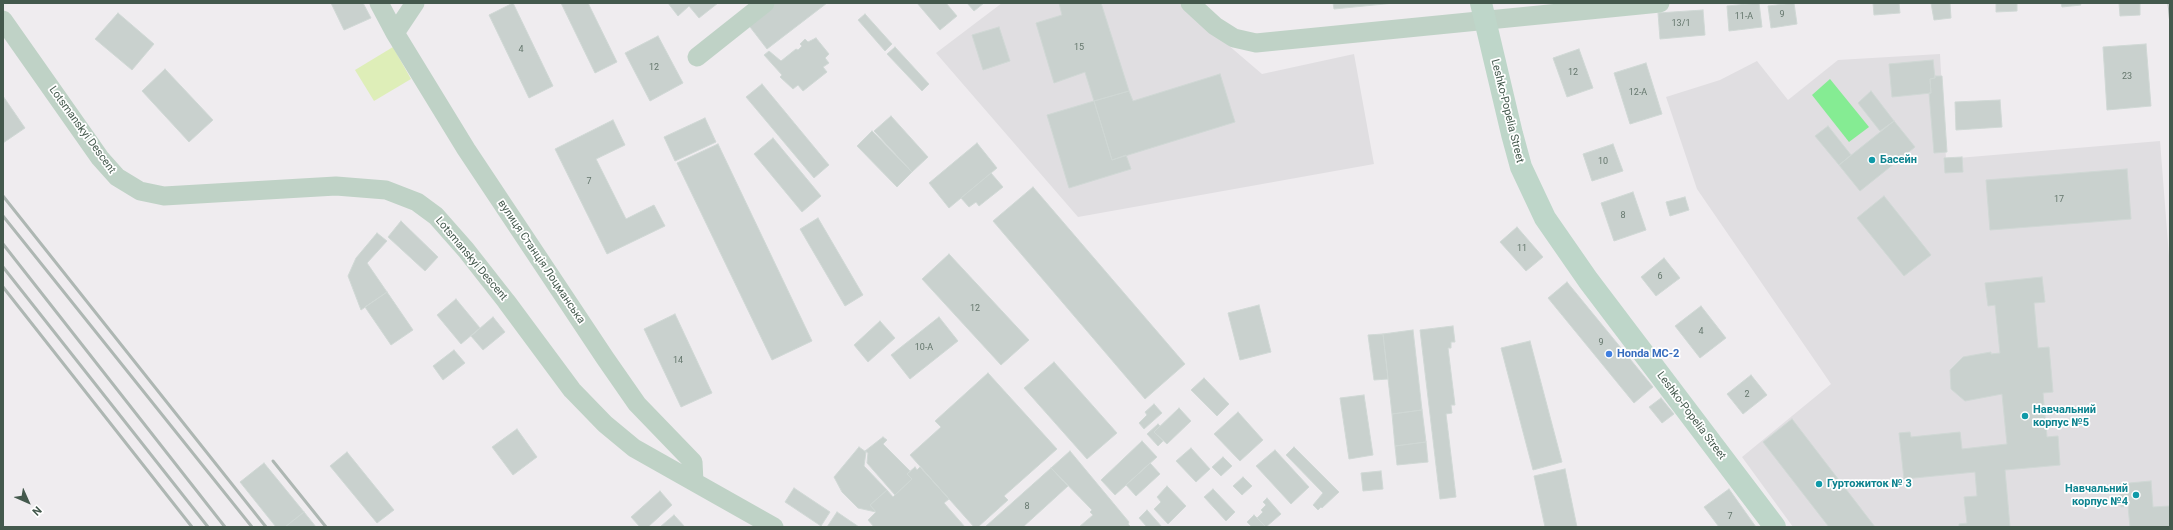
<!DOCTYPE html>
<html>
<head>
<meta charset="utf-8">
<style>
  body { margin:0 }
  #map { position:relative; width:2173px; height:530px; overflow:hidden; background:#efecef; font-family:Roboto,sans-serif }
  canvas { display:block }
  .frame { position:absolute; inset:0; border:4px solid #44594d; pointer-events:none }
  .north { position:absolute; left:8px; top:482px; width:40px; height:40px; -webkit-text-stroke:3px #fff; paint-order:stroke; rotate:135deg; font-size:11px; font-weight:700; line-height:16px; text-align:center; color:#44594d }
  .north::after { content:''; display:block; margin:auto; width:14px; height:18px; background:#44594d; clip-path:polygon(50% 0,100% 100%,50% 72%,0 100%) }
</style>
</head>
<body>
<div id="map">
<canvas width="2173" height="530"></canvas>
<div class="frame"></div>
<div class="north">N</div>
</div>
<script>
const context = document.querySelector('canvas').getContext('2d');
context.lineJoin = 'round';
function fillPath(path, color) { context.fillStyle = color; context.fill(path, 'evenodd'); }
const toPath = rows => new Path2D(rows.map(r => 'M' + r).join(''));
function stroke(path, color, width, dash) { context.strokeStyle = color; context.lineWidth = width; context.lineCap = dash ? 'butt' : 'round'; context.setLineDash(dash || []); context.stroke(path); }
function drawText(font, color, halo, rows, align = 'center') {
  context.font = font + ' Roboto,sans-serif'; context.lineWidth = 3.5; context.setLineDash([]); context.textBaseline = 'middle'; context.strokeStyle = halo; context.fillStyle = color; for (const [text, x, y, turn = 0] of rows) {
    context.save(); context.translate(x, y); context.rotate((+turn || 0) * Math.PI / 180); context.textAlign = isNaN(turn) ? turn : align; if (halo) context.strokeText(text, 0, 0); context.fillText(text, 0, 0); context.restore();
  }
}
fillPath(toPath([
  [1002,3,1179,3,1262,74,1354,54,1374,164,1078,217,936,53],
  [1940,54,1946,159,2160,141,2170,269,2170,527,1793,527,1742,457,1831,384,1697,189,1666,97,1720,80,1757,61,1788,100,1838,60]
]), '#e0dee1');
fillPath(toPath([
  [393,47,411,79,374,101,355,70]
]), '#deeeb8');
fillPath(toPath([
  [1830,79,1869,127,1849,142,1812,95]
]), '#85ec93');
const building = toPath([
  [331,3,363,3,371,18,344,30,331,3],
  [513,3,553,86,529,98,489,15,513,3],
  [561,3,588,3,617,62,595,73,561,3],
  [668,3,718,3,699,18,689,6,678,16,668,3],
  [774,3,827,3,767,49,747,23,774,3],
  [917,3,946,3,957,16,940,30,917,3],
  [967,3,984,3,974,11,967,3],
  [1059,3,1101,3,1129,91,1094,101,1085,72,1054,83,1036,23,1062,15,1059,3],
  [1333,3,1394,3,1334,9,1333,3],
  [1759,3,1762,27,1729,31,1727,6,1759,3],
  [1794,3,1797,24,1771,28,1768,6,1794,3],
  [1873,3,1899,3,1900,13,1874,15,1873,3],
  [1931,3,1950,3,1951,18,1934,20,1931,3],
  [1996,3,2017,3,2017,11,1996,12,1996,3],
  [2061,3,2080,3,2081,5,2062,7,2061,3],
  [2119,3,2140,3,2140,15,2120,16,2119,3],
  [1703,10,1705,35,1660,39,1658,13,1703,10],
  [118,13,154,44,132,70,95,39,118,13],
  [865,14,892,44,885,51,858,20,865,14],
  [999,27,1010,61,983,70,972,35,999,27],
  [658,36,683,83,650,101,625,53,658,36],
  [816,38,829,54,825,58,829,63,823,67,827,72,803,91,798,85,793,89,780,77,782,75,764,55,769,51,781,61,796,49,798,50,802,46,800,44,805,39,808,42,816,38],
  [2146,44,2151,106,2107,110,2103,47,2146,44],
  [895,47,929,84,922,91,887,54,895,47],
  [1579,49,1593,88,1567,97,1553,58,1579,49],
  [1933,60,1935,78,1930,79,1931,93,1892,97,1889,64,1933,60],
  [1646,63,1662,114,1630,124,1614,73,1646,63],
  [165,69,213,120,189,142,142,91,165,69],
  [1220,74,1235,122,1112,160,1094,101,1129,91,1133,101,1220,74],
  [1935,76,1942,76,1947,152,1934,153,1929,93,1931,93,1930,79,1935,78,1935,76],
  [762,84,829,165,814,178,746,97,762,84],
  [1871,91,1894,121,1880,131,1858,103,1871,91],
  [3,96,25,128,3,143,3,96],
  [2000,100,2002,127,1956,130,1955,102,2000,100],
  [1094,101,1112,160,1126,155,1131,169,1069,188,1047,115,1094,101],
  [891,116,928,157,912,172,874,131,891,116],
  [705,118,716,142,675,161,664,137,705,118],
  [613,120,625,145,596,159,626,219,654,205,665,226,607,254,555,149,613,120],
  [1894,121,1915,147,1860,191,1839,165,1894,121],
  [1828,126,1851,155,1839,165,1815,136,1828,126],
  [872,131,912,172,897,187,857,146,872,131],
  [773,138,821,196,802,212,754,154,773,138],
  [977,143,997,168,949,208,929,183,977,143],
  [718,144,812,341,772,360,677,163,718,144],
  [1613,144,1623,171,1592,181,1583,154,1613,144],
  [1962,157,1963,172,1945,173,1944,158,1962,157],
  [2127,169,2131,219,1990,230,1986,180,2127,169],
  [991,173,1003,187,979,206,976,202,969,207,961,198,991,173],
  [1033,187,1185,364,1145,399,993,221,1033,187],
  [1633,192,1646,230,1614,241,1601,203,1633,192],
  [1884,196,1931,255,1904,276,1857,218,1884,196],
  [1685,197,1689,210,1670,216,1666,202,1685,197],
  [818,218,863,295,845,306,800,229,818,218],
  [401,221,438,257,425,271,388,237,401,221],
  [1517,227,1543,257,1526,271,1500,242,1517,227],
  [377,233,387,241,367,263,387,292,361,310,348,276,356,258,377,233],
  [949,254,1029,340,1001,365,922,279,949,254],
  [1664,258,1680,278,1656,296,1641,277,1664,258],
  [2042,277,2045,302,2034,303,2038,348,2049,347,2053,392,2043,393,2047,437,2058,436,2060,465,2005,470,2010,527,1959,527,1959,524,1967,523,1964,497,1977,496,1975,472,1904,479,1899,433,1910,432,1911,437,1960,432,1962,449,2007,444,2002,394,1965,401,1951,389,1950,370,1963,357,1991,352,1991,354,2000,353,1995,305,1988,306,1985,283,2042,277],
  [1567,282,1653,387,1634,403,1548,298,1567,282],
  [387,292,413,330,391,345,365,307,387,292],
  [456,299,480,328,461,344,437,315,456,299],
  [1259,305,1271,352,1240,360,1228,313,1259,305],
  [1701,306,1726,338,1700,358,1675,326,1701,306],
  [675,314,712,393,681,407,644,329,675,314],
  [493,317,505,332,483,350,471,336,493,317],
  [939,317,958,341,910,379,891,355,939,317],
  [880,321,895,338,868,362,854,345,880,321],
  [1453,326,1455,342,1451,342,1451,348,1448,348,1455,405,1451,405,1452,413,1446,414,1456,497,1440,499,1420,330,1453,326],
  [1413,330,1422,410,1392,414,1383,334,1413,330],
  [1383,334,1388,379,1374,380,1368,335,1383,334],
  [1530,341,1562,462,1533,470,1501,348,1530,341],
  [454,350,465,363,443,380,433,366,454,350],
  [1054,362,1117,433,1087,459,1024,388,1054,362],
  [988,373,1057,449,1004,496,1008,500,978,527,974,527,910,455,941,427,935,421,988,373],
  [1751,375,1767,395,1743,414,1727,394,1751,375],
  [1204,378,1229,404,1217,416,1191,390,1204,378],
  [1364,395,1373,455,1349,459,1340,398,1364,395],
  [1661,398,1674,414,1662,423,1649,407,1661,398],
  [1154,404,1162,413,1144,429,1139,423,1147,415,1145,412,1154,404],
  [1179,408,1191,421,1167,444,1154,432,1179,408],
  [1422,410,1426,442,1395,446,1392,414,1422,410],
  [1238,412,1263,440,1240,461,1214,434,1238,412],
  [1792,419,1875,527,1829,527,1763,442,1792,419],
  [1158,424,1160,426,1154,432,1163,441,1158,446,1147,434,1158,424],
  [517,429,537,457,513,475,492,447,517,429],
  [883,437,887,440,883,444,910,471,907,474,912,479,895,495,867,463,868,453,865,451,883,437],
  [1142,441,1157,457,1115,495,1101,480,1142,441],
  [1426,442,1428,462,1397,465,1395,446,1426,442],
  [859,447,866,452,864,466,887,490,870,505,876,512,858,508,842,492,834,477,859,447],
  [1294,447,1339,492,1322,508,1321,507,1318,510,1313,505,1323,493,1286,455,1294,447],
  [1191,448,1210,469,1196,482,1176,461,1191,448],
  [1275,450,1309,487,1291,504,1256,466,1275,450],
  [1070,451,1129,522,1128,524,1131,527,1079,527,1093,515,1090,512,1092,510,1051,468,1070,451],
  [347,452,394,510,377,523,330,466,347,452],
  [1223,457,1232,466,1221,476,1212,467,1223,457],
  [264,463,304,512,285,527,276,527,240,482,264,463],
  [1150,463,1160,474,1136,496,1126,485,1150,463],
  [915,467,917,470,920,467,949,499,944,503,965,527,874,527,868,520,876,512,870,505,887,490,893,497,895,495,912,479,907,474,915,467],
  [1051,468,1068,486,1023,527,985,527,1051,468],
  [1565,469,1577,527,1545,527,1534,476,1565,469],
  [1381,471,1383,489,1363,491,1361,473,1381,471],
  [1243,477,1252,486,1242,495,1233,486,1243,477],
  [2151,481,2153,507,2170,506,2170,527,2130,527,2128,506,2121,507,2119,484,2151,481],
  [1167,486,1186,506,1168,524,1154,509,1161,502,1157,497,1167,486],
  [794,488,830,512,821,526,785,502,794,488],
  [1213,489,1235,512,1226,521,1204,497,1213,489],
  [1729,489,1756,527,1719,527,1704,507,1729,489],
  [660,491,672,505,648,527,640,527,631,517,660,491],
  [1267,498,1281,514,1266,527,1257,518,1263,512,1261,510,1266,505,1263,502,1267,498],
  [1147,510,1162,527,1147,527,1139,518,1147,510],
  [304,512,316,527,285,527,304,512],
  [837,512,859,527,827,527,837,512],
  [674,515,685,527,660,527,674,515],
  [1254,515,1266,527,1252,527,1247,522,1254,515]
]);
fillPath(building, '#c9d1ce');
stroke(building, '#d0d8d5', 1);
stroke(toPath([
  [379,3,395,33,466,149,605,358,637,404,693,462,694,482],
  [1190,3,1215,26,1234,38,1256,43,1660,3],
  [3,20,100,158,117,177,140,191,164,196,336,186,386,190,417,202,436,216,466,250,506,301,572,390,605,424,634,448,774,527],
  [395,33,415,3],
  [697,57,765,3]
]), '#bfd2c6', 19);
stroke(toPath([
  [1481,3,1512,134,1521,167,1545,218,1588,280,1775,527]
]), '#bed6c9', 22);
stroke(toPath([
  [2168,3,2170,25]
]), '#aeb7b3', 1);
stroke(toPath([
  [3,196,266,527],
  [3,216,252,527],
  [3,244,225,527],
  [3,267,208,527],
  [3,287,192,527],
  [273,461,326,527]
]), '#aeb7b3', 3);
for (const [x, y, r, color] of [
  [1872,160,4,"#0f9aa8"],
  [1609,354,4,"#3f7fe0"],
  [2025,416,4,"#0f9aa8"],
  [1819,484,4,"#0f9aa8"],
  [2136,495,4,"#0f9aa8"]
]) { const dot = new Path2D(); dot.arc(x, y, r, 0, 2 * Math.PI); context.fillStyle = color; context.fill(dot); stroke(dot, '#fff', 1.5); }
drawText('9px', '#65776d', null, [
  ["9",1782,15],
  ["11-А",1744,17],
  ["13/1",1681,24],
  ["15",1079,48],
  ["4",521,50],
  ["12",654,68],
  ["12",1573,73],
  ["23",2127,77],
  ["12-А",1638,93],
  ["10",1603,162],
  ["7",589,182],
  ["17",2059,200],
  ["8",1623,216],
  ["11",1522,249],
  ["6",1660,277],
  ["12",975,309],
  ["4",1701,332],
  ["9",1601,343],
  ["10-А",924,348],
  ["14",678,361],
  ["2",1747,395],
  ["8",1027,507],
  ["7",1730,517]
]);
drawText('11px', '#44594d', '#fff', [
  ["Leshko-Popelia Street",1507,111,76],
  ["Lotsmanskyi Descent",82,130,54],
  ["Lotsmanskyi Descent",471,259,50],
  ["вулиця Станція Лоцманська",541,262,56],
  ["Leshko-Popelia Street",1691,416,53]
]);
drawText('bold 11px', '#0d838f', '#fff', [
  ["Басейн",1880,160],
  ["Навчальний",2033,410],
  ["корпус №5",2033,423],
  ["Гуртожиток № 3",1827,484],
  ["Навчальний",2128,489,"right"],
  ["корпус №4",2128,502,"right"]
], 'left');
drawText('bold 11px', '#366cbe', '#fff', [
  ["Honda МС-2",1617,354]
], 'left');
</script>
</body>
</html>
